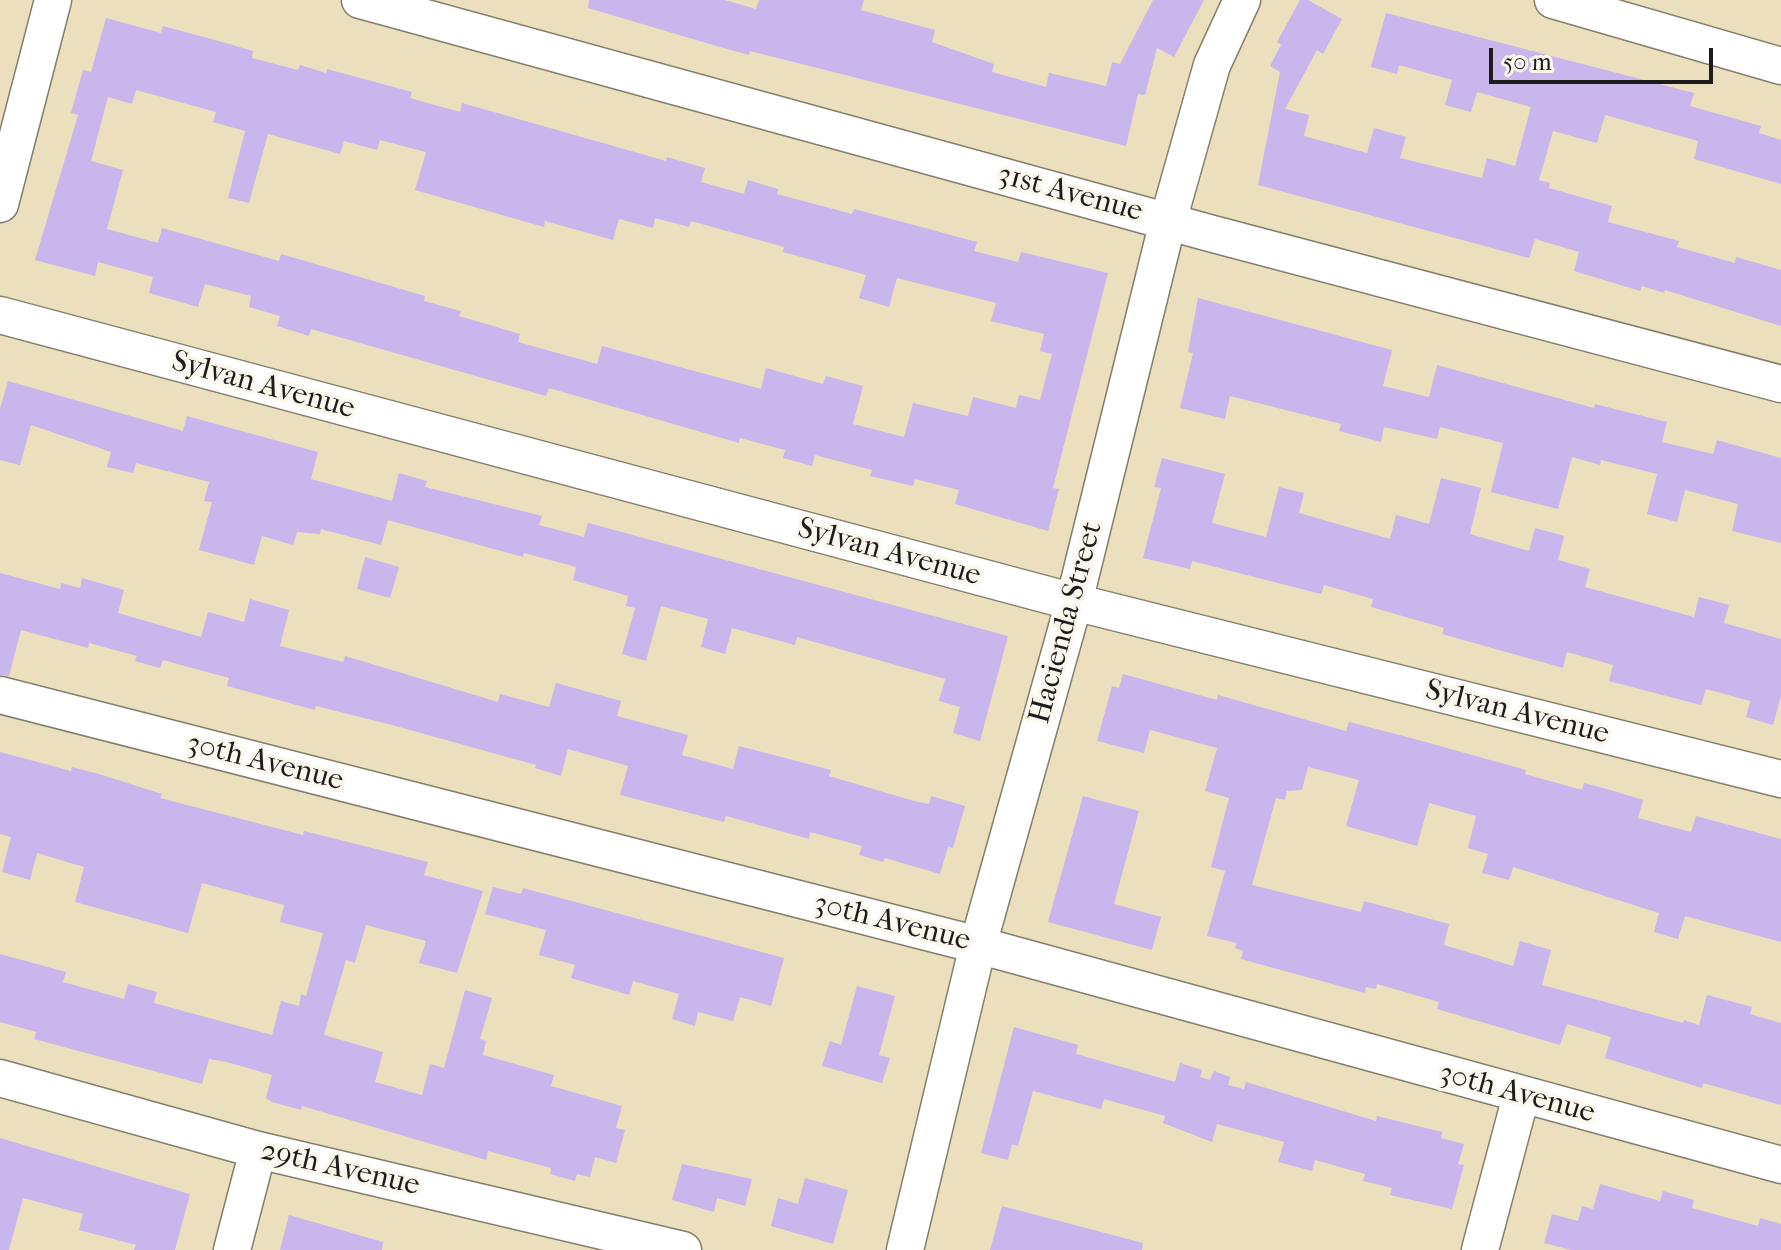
<!DOCTYPE html>
<html>
<head>
<meta charset="utf-8">
<style>
  body { margin:0 }
  #map { position:relative; width:1781px; height:1250px; overflow:hidden; background:#ecdfbd; font-family:"IM FELL French Canon",serif }
  canvas { display:block }
  .scale { position:absolute; left:1489px; top:48px; width:224px; height:36px; box-sizing:border-box; border:4px solid #1c1c1c; border-top:0; padding-left:10px; font-size:24px; line-height:28px; white-space:nowrap; color:#1c1c1c; -webkit-text-stroke:6px #fbf7ec; paint-order:stroke }
</style>
</head>
<body>
<div id="map">
<canvas width="1781" height="1250"></canvas>
<div class="scale">50 m</div>
</div>
<script>
const context = document.querySelector('canvas').getContext('2d');
context.lineJoin = 'round';
function fillPath(path, color) { context.fillStyle = color; context.fill(path, 'evenodd'); }
const toPath = rows => new Path2D(rows.map(r => 'M' + r).join(''));
function stroke(path, color, width, dash) { context.strokeStyle = color; context.lineWidth = width; context.lineCap = dash ? 'butt' : 'round'; context.setLineDash(dash || []); context.stroke(path); }
function drawText(font, color, halo, rows, align = 'center') {
  context.font = font + ' "IM FELL French Canon",serif'; context.lineWidth = 7; context.setLineDash([]); context.textBaseline = 'middle'; context.strokeStyle = halo; context.fillStyle = color; for (const [text, x, y, turn = 0] of rows) {
    context.save(); context.translate(x, y); context.rotate((+turn || 0) * Math.PI / 180); context.textAlign = isNaN(turn) ? turn : align; if (halo) context.strokeText(text, 0, 0); context.fillText(text, 0, 0); context.restore();
  }
}
fillPath(toPath([
  [589,0,725,0,756,9,759,0,864,0,861,10,935,30,932,42,994,64,992,72,1046,87,1049,73,1106,86,1112,62,1120,64,1153,0,1204,0,1174,57,1157,48,1145,95,1138,94,1126,146,750,51,749,55,713,45,588,8],
  [1300,0,1308,0,1342,19,1323,54,1317,50,1285,109,1309,115,1304,136,1367,153,1374,128,1406,137,1400,158,1482,178,1487,158,1515,166,1531,107,1477,92,1471,112,1445,105,1452,80,1399,65,1397,74,1371,67,1386,13,1694,93,1690,106,1761,126,1759,133,1781,140,1781,184,1694,159,1698,141,1605,115,1597,143,1553,131,1539,180,1550,183,1549,188,1612,206,1608,222,1679,241,1677,247,1735,263,1736,257,1781,270,1781,326,1665,290,1664,293,1642,286,1640,291,1574,271,1579,252,1535,239,1529,258,1258,185,1280,72,1270,66,1281,45,1277,42],
  [106,18,161,33,163,26,222,42,253,51,252,58,298,70,300,65,326,73,327,69,412,92,410,98,460,112,462,103,666,161,667,157,705,168,701,182,744,194,748,180,778,189,777,194,852,214,854,209,977,242,974,251,1018,262,1021,252,1108,273,1053,488,1059,489,1048,531,955,504,959,490,915,479,913,486,870,476,872,470,815,455,812,466,783,458,785,450,740,438,739,443,549,388,546,396,311,329,309,336,277,326,280,316,249,307,251,296,205,284,198,307,149,293,153,277,98,262,95,276,35,260,78,115,71,113,83,70,91,72],
  [136,90,216,112,213,122,245,131,228,198,249,203,268,134,340,154,344,141,377,150,380,140,426,152,415,190,544,227,545,221,613,240,619,219,653,228,655,218,689,227,691,221,784,247,783,252,866,275,859,298,889,307,897,278,996,303,991,321,1044,334,1040,351,1052,354,1040,400,1019,395,1016,408,973,397,968,416,913,403,904,437,853,424,863,386,826,376,823,384,766,368,761,389,602,346,597,364,518,342,520,334,459,316,461,311,424,301,425,296,281,254,279,261,162,228,158,243,107,229,123,170,91,161,108,97,132,104],
  [1198,298,1392,350,1383,386,1429,397,1437,365,1594,408,1595,404,1667,422,1662,442,1713,454,1717,440,1781,458,1781,543,1732,531,1738,504,1685,490,1677,522,1647,514,1657,474,1601,460,1600,465,1572,457,1558,509,1491,492,1503,443,1440,427,1437,439,1384,427,1381,442,1339,431,1341,424,1230,396,1225,419,1180,408,1193,353,1188,352],
  [8,381,183,431,187,416,318,452,311,479,392,501,399,473,427,481,425,487,542,516,539,525,584,537,588,523,1008,636,980,741,953,733,960,707,939,701,945,679,797,637,795,645,732,628,725,654,701,647,708,619,661,606,646,661,622,654,635,608,626,606,628,596,573,580,576,567,524,553,523,557,388,520,381,545,321,529,320,534,297,532,293,545,262,536,254,565,199,550,212,502,204,501,209,482,136,463,133,473,107,467,111,452,31,425,20,465,0,460,0,409],
  [1162,458,1225,474,1212,523,1266,537,1279,487,1304,493,1299,513,1390,539,1396,515,1429,524,1441,478,1481,488,1470,534,1529,551,1535,528,1564,536,1558,560,1590,569,1585,587,1694,617,1699,597,1729,605,1724,623,1781,639,1781,696,1773,725,1746,717,1750,701,1706,689,1701,705,1609,681,1613,665,1567,652,1563,668,1442,634,1444,628,1371,607,1373,599,1324,585,1321,594,1192,561,1190,569,1143,558,1161,488,1154,487],
  [365,557,399,567,390,598,357,589],
  [0,573,60,589,61,583,80,588,82,578,124,590,118,613,201,637,208,612,244,622,250,599,289,610,280,646,343,662,345,656,498,702,500,694,549,707,556,683,621,701,617,716,688,735,682,755,733,769,739,746,831,770,829,776,914,801,929,804,931,796,965,806,953,848,948,847,940,874,885,858,883,862,859,855,862,846,810,832,809,839,726,816,724,822,620,795,628,766,568,749,561,776,535,768,536,765,392,725,316,706,315,710,227,686,229,678,163,660,160,668,135,661,137,656,89,643,88,648,21,630,9,676,0,675],
  [1123,674,1217,700,1218,695,1346,731,1349,722,1411,738,1526,770,1525,774,1582,790,1584,783,1607,789,1643,800,1638,818,1691,832,1696,816,1781,839,1781,942,1685,916,1678,939,1654,932,1659,913,1513,867,1509,880,1482,873,1488,854,1468,848,1476,816,1429,803,1417,846,1346,826,1359,780,1308,767,1302,790,1287,791,1285,800,1276,798,1252,885,1361,912,1364,901,1449,924,1444,945,1513,966,1520,941,1551,950,1542,985,1683,1023,1684,1020,1699,1025,1707,995,1752,1007,1750,1014,1781,1023,1781,1105,1703,1083,1702,1088,1605,1058,1611,1037,1567,1024,1560,1045,1437,1009,1439,1002,1377,984,1376,989,1366,987,1365,993,1241,959,1243,951,1235,948,1237,943,1207,936,1225,871,1211,867,1229,798,1205,791,1217,748,1150,730,1144,753,1097,741,1112,686,1119,688],
  [0,752,71,771,72,767,99,774,162,794,160,798,303,835,304,831,428,862,424,875,483,891,457,973,419,963,426,941,366,925,355,963,346,960,324,1035,383,1052,375,1082,422,1095,430,1064,444,1068,465,990,492,998,480,1039,486,1041,483,1055,554,1075,551,1086,622,1106,616,1128,625,1130,616,1163,595,1157,590,1177,577,1174,575,1181,550,1174,551,1168,488,1151,486,1160,302,1106,301,1110,272,1102,266,1098,272,1075,227,1062,209,1059,202,1084,34,1039,36,1032,0,1022,0,954,66,972,63,982,124,999,128,984,157,992,154,1003,272,1035,281,1001,299,1006,301,994,306,996,323,933,280,922,284,905,202,883,188,933,75,902,84,867,37,853,30,880,2,872,11,837,0,834],
  [1083,796,1139,811,1114,904,1161,917,1152,950,1048,922],
  [493,887,521,894,523,888,784,958,771,1006,740,997,733,1021,698,1012,695,1026,672,1019,679,994,633,981,629,995,571,978,575,965,539,955,546,930,485,914],
  [857,986,895,996,879,1055,890,1058,882,1083,822,1066,830,1041,841,1045],
  [1014,1027,1078,1045,1076,1054,1175,1082,1180,1063,1202,1070,1200,1077,1210,1080,1214,1071,1230,1077,1228,1085,1244,1089,1246,1082,1376,1121,1377,1116,1442,1132,1441,1138,1464,1144,1458,1164,1464,1165,1452,1209,1390,1195,1392,1188,1363,1181,1365,1174,1315,1160,1312,1171,1278,1162,1284,1142,1217,1124,1212,1142,1163,1123,1165,1116,1104,1099,1101,1109,1033,1091,1018,1146,1012,1144,1008,1160,981,1153],
  [0,1138,190,1194,175,1250,134,1250,136,1245,79,1230,83,1214,23,1198,9,1250,0,1250],
  [682,1164,752,1179,745,1206,717,1198,714,1212,672,1200],
  [805,1178,848,1190,833,1244,771,1226,778,1198,798,1204],
  [1600,1184,1660,1201,1663,1191,1694,1200,1692,1208,1758,1226,1760,1218,1781,1224,1781,1250,1571,1250,1544,1243,1552,1214,1578,1221,1582,1206,1593,1209],
  [1002,1206,1143,1243,1142,1250,990,1250],
  [289,1215,383,1242,382,1250,280,1250]
]), '#c9b6ec');
const minor = toPath([
  [360,0,1213,234,1781,384],
  [1553,0,1781,66],
  [0,204,53,0],
  [0,315,1074,602,1781,779],
  [0,695,978,945,1781,1165],
  [0,1078,258,1150,683,1250],
  [232,1250,258,1150],
  [905,1250,978,945,1074,602,1168,221,1212,65,1242,0],
  [1480,1250,1521,1096]
]);
stroke(minor, '#847e6c', 39);
stroke(minor, '#fff', 36);
drawText('30px', '#1c1c1c', '#fbf7ec', [
  ["31st Avenue",1070,194,15],
  ["Sylvan Avenue",263,386,15],
  ["Sylvan Avenue",889,553,15],
  ["Hacienda Street",1067,623,-75],
  ["Sylvan Avenue",1517,713,14],
  ["30th Avenue",265,763,14],
  ["30th Avenue",892,923,14],
  ["30th Avenue",1517,1094,15],
  ["29th Avenue",340,1169,13]
]);
</script>
</body>
</html>
